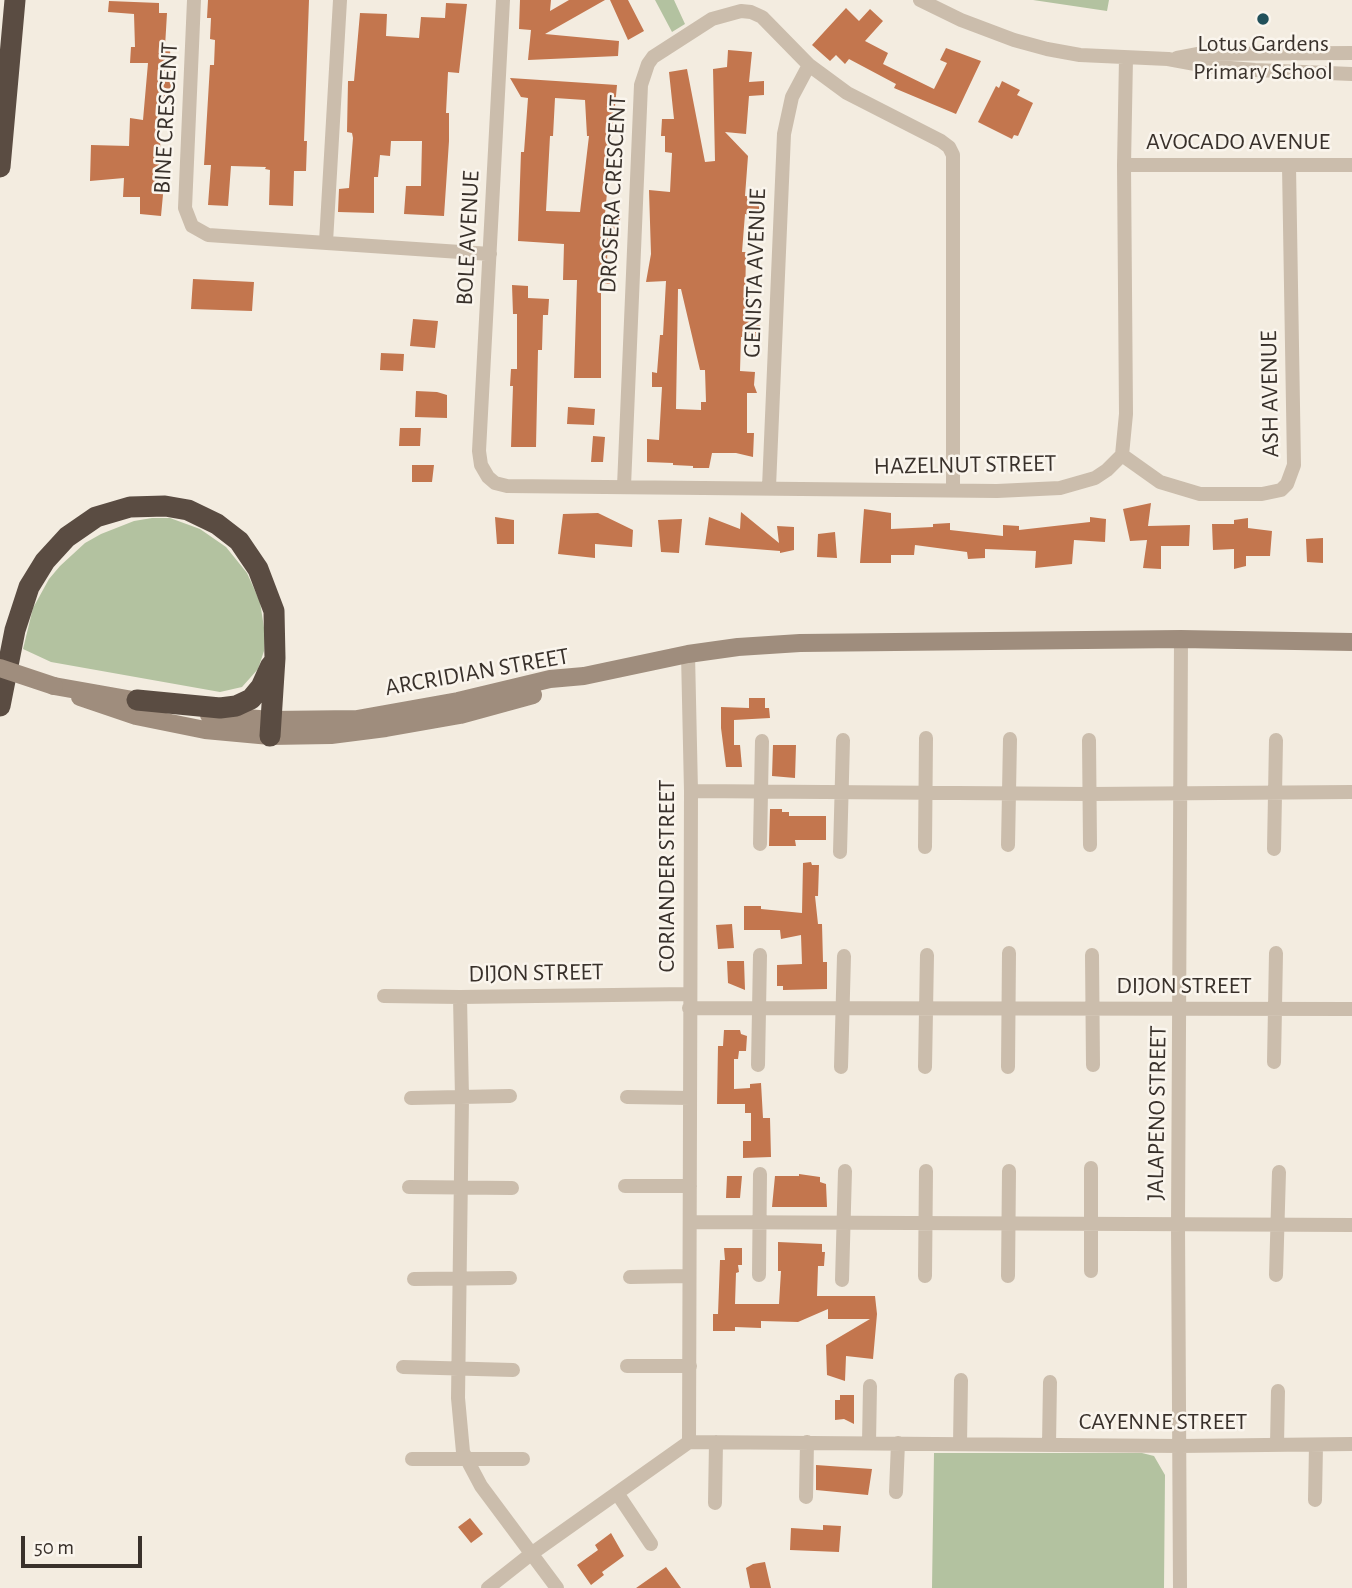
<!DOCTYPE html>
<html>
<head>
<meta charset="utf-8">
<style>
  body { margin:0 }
  #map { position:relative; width:1352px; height:1588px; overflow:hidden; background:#f3ece0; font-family:"Alegreya Sans",sans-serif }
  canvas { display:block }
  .scale { position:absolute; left:21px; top:1536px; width:121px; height:32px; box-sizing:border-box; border:4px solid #39312b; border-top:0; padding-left:9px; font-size:21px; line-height:24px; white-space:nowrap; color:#39312b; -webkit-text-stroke:5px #faf5ed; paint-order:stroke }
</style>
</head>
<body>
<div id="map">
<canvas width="1352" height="1588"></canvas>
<div class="scale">50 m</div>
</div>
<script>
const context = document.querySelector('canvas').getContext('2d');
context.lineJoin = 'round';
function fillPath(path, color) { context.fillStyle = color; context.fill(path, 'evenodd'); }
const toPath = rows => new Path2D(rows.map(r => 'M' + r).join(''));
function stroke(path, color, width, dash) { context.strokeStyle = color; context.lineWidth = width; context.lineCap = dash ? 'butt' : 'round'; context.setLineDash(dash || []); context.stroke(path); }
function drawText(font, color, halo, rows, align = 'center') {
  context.font = font + ' "Alegreya Sans",sans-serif'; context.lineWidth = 5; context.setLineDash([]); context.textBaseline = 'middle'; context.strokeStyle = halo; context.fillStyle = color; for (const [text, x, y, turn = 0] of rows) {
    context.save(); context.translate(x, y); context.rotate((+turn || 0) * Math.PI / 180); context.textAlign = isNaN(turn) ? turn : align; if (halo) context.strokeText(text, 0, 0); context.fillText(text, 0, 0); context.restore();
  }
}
fillPath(toPath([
  [655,0,674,0,685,24,672,32],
  [1033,0,1109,0,1107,11],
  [152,518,170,518,200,529,226,547,247,573,260,602,265,634,264,651,258,669,242,687,220,692,51,662,23,649,33,608,49,579,60,566,85,543,101,534,134,521],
  [934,1453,1142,1453,1154,1456,1165,1475,1164,1588,932,1588]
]), '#b3c2a0');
fillPath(toPath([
  [208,0,309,0,304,141,307,141,306,171,294,171,293,206,269,205,270,170,265,169,266,167,231,166,228,206,208,205,211,165,204,165,205,149,210,65,214,65,215,40,210,39,211,18,207,18],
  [520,0,551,0,550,11,569,0,605,0,545,34,619,41,618,56,528,60,531,30,519,29],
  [610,0,628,0,644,31,628,40],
  [109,1,159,3,159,13,167,13,165,47,170,47,171,84,169,103,162,104,160,150,163,150,164,184,161,216,140,214,140,197,123,197,124,178,90,181,91,145,129,146,130,118,143,120,148,63,130,63,131,47,135,47,134,14,108,12],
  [446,3,467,4,459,73,448,72,446,113,449,113,449,141,444,216,404,214,406,186,421,186,422,141,391,141,390,156,380,155,378,177,374,177,374,213,338,212,339,189,349,188,353,138,352,133,347,132,348,81,354,81,360,13,387,14,386,36,419,38,421,17,445,18],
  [846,8,859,21,870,9,883,21,865,41,888,53,883,64,934,89,947,63,940,60,946,48,981,61,956,114,894,88,896,84,849,59,845,64,836,55,830,61,812,45],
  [728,50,752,52,749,82,764,81,764,95,749,96,746,134,725,132,748,156,745,196,755,197,756,202,759,202,759,216,745,214,742,252,746,252,745,304,752,305,752,325,760,325,759,338,741,337,740,371,755,372,754,385,757,393,747,393,747,433,754,433,753,457,736,453,712,453,709,468,693,468,693,466,673,465,673,463,647,462,647,439,659,440,662,387,652,387,652,372,657,373,660,335,663,335,666,281,646,282,651,254,649,190,670,192,672,153,665,152,665,136,661,136,662,119,674,119,669,72,687,69,705,162,715,161,713,69,727,67],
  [678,289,681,289,700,370,705,370,706,402,701,402,701,410,676,409],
  [510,78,617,85,605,214,621,215,618,229,608,229,607,263,615,264,612,284,601,283,601,378,574,378,577,280,563,280,564,244,518,241,521,152,524,152,528,98,521,97],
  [555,98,585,100,587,136,589,136,580,212,546,211,550,136,553,136],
  [1002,81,1020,90,1017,95,1033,103,1018,136,1014,135,1012,139,978,122,996,86,999,88],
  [193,279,254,282,252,311,191,309],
  [512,285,528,286,528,298,549,299,548,315,543,315,542,350,538,350,536,447,511,447,513,386,510,386,511,369,517,369,517,314,513,314],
  [413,319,438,321,435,348,410,346],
  [381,353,404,354,403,371,380,370],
  [416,391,437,392,447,395,447,418,415,417],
  [568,407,595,409,594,425,567,424],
  [400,428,421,428,420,446,399,446],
  [593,436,605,437,603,462,591,462],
  [412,465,434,465,432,482,412,482],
  [1151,503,1148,526,1190,525,1189,546,1161,546,1161,569,1143,568,1147,540,1130,541,1123,509],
  [864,509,891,513,891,529,933,527,933,524,950,523,950,530,1003,536,1003,525,1019,526,1019,530,1090,522,1090,517,1106,519,1105,542,1074,540,1072,564,1035,568,1036,551,985,549,985,558,968,559,967,552,915,545,914,555,891,555,891,563,860,563],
  [741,512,779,543,777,526,794,527,794,550,780,553,780,551,705,545,709,517,740,529],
  [598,513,633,530,632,547,595,544,595,558,558,554,563,514],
  [495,517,514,520,514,544,497,544],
  [1248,518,1248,528,1272,531,1270,556,1246,556,1246,566,1234,569,1234,549,1213,550,1212,524,1234,524,1234,520],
  [682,519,679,553,661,552,658,520],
  [835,532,837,558,817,557,818,534],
  [1323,538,1323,563,1307,562,1306,539],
  [749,698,765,698,765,708,769,708,770,718,734,720,734,745,740,745,742,767,726,767,721,728,721,707,749,708],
  [773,745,796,745,795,778,772,776],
  [770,809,782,809,782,812,789,812,789,816,826,816,826,840,795,840,796,846,769,846],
  [811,862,812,865,819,865,818,896,815,896,818,924,822,924,823,962,827,962,827,989,783,990,783,986,777,986,777,965,802,964,801,935,781,939,780,930,744,930,744,906,761,906,761,909,802,913,803,863],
  [732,924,734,948,718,949,716,925],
  [727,961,744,961,745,990,728,983],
  [724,1030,740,1030,741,1034,747,1036,746,1051,739,1051,738,1059,734,1059,734,1089,750,1088,750,1084,761,1083,763,1118,770,1118,771,1157,743,1158,743,1141,751,1141,751,1113,745,1113,745,1104,717,1104,718,1046,723,1046],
  [799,1174,820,1177,820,1182,826,1184,827,1207,772,1207,775,1176,799,1176],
  [727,1176,742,1176,740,1198,726,1198],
  [778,1242,822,1244,822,1252,825,1252,824,1266,818,1266,817,1296,875,1296,877,1314,873,1359,846,1356,845,1381,827,1375,826,1345,870,1319,828,1319,828,1309,798,1322,761,1321,761,1328,735,1327,735,1331,713,1331,713,1314,718,1314,720,1260,725,1260,724,1248,742,1248,742,1265,738,1265,739,1272,736,1273,735,1304,779,1304,781,1271,778,1271],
  [840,1395,854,1395,854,1424,844,1419,835,1420,835,1400,840,1400],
  [816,1465,872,1469,868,1495,816,1490],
  [470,1518,483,1534,471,1543,458,1527],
  [823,1525,841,1526,839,1552,790,1550,791,1528,823,1530],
  [611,1533,624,1556,602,1572,604,1575,591,1585,577,1565,598,1550,595,1545],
  [765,1562,771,1588,750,1588,746,1568,753,1564],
  [666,1567,681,1588,636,1588]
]), '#c3764e');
stroke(toPath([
  [194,0,185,208,192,226,208,235,490,254],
  [503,0,479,451,481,465,488,477,495,483,507,486,997,491,1060,488,1095,478,1107,470,1122,455,1126,414,1124,165,1126,58],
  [920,0,961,20,1014,40,1047,49,1080,55,1168,59,1206,66,1255,70,1352,74],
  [1177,58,1198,54,1352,53],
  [1124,165,1352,165],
  [326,242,340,0],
  [1122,455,1160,482,1200,494,1262,494,1281,490,1287,484,1294,465,1289,166],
  [624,486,641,85,648,64,653,57,712,19,741,11,751,12,762,17,809,65,847,93,941,141,949,147,953,155,953,490],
  [769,487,784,134,792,97,809,65],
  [688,654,691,791,689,1442],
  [1089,740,1090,845],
  [691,791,1090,794,1352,792],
  [760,844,762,741],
  [1008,845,1010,739],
  [925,847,926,738],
  [1274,849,1276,740],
  [840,852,843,740],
  [1092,955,1093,1065],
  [384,996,460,997,689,994],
  [460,997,462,1098,458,1398,463,1452,481,1486,557,1588],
  [689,1008,1352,1009],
  [1274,1062,1276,953],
  [758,1065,760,955],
  [841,1067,844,956],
  [925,1067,927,955],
  [1008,1067,1009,953],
  [627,1097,690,1098],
  [411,1098,510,1096],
  [1091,1168,1091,1271],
  [625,1186,690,1186],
  [409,1187,512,1188],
  [690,1222,1352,1225],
  [759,1275,760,1174],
  [1276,1275,1279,1172],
  [925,1276,926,1171],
  [1008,1276,1009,1171],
  [630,1277,689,1276],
  [414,1279,510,1278],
  [842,1280,845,1171],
  [627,1366,690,1366],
  [403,1367,513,1370],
  [689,1442,1180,1446,1352,1444],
  [869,1443,870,1386],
  [960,1444,961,1380],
  [1049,1445,1050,1382],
  [1277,1445,1278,1391],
  [412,1459,523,1459],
  [896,1492,898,1443],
  [617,1493,651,1544],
  [806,1497,807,1442],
  [1315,1500,1316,1445],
  [715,1503,716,1442],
  [488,1588,531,1554,689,1442],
  [1180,1588,1178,1225,1181,639]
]), '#cbbdac', 14);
stroke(toPath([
  [54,686,150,703],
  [80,697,136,716,205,730,270,736,331,735,386,728,460,715,533,695],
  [209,715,271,720,357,719,458,701,550,679,584,676,688,654,738,647,800,643,1181,639,1352,642]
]), '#9f8d7d', 18);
stroke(toPath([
  [0,167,15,0],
  [137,700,220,708,236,706,251,699,261,687,271,665],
  [0,706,15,630,29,587,45,561,67,537,96,517,130,507,165,506,188,510,217,524,239,541,258,569,274,611,275,658,270,736]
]), '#5a4c42', 21);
stroke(toPath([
  [0,668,54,686]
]), '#9f8d7d', 18);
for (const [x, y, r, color] of [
  [1263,19,7,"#21505a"]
]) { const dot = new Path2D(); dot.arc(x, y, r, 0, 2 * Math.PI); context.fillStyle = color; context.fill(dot); stroke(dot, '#faf5ed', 2.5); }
drawText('24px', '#39312b', '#faf5ed', [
  ["Lotus Gardens",1263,44],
  ["Primary School",1263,72]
]);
drawText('24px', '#39312b', '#faf5ed', [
  ["BINE CRESCENT",166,118,-87],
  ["AVOCADO AVENUE",1238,142],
  ["DROSERA CRESCENT",613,194,-87],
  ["BOLE AVENUE",468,238,-87],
  ["GENISTA AVENUE",755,273,-88],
  ["ASH AVENUE",1270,394,-91],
  ["HAZELNUT STREET",965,465,-1],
  ["ARCRIDIAN STREET",477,672,-10],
  ["CORIANDER STREET",667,876,-90],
  ["DIJON STREET",536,973,-1],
  ["DIJON STREET",1184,986],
  ["JALAPENO STREET",1157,1113,-89],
  ["CAYENNE STREET",1163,1422]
]);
</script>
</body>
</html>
